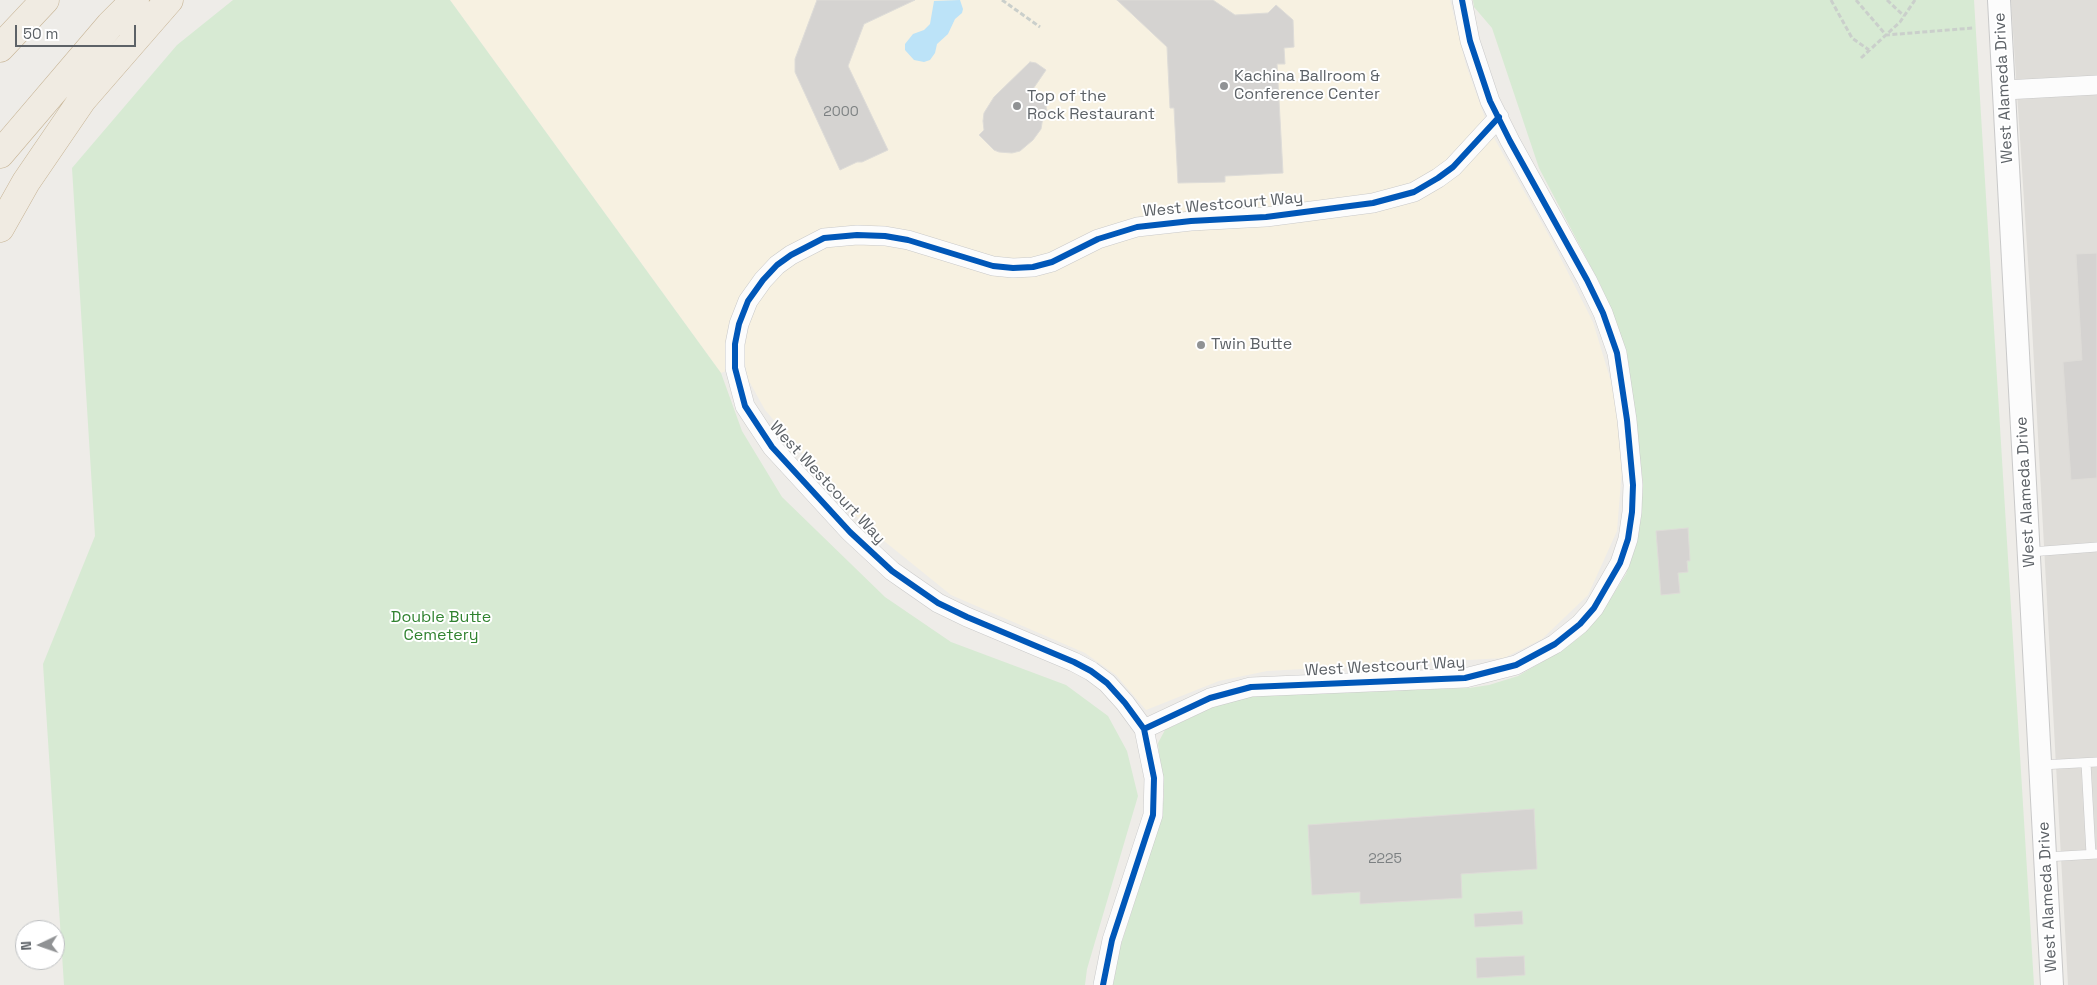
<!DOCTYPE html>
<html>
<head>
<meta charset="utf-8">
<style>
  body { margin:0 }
  #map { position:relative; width:2097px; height:985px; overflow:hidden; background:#eeece8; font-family:"Space Grotesk",sans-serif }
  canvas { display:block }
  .north { position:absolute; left:15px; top:920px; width:50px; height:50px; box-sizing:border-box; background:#fff; border:1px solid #bec0c2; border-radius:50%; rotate:267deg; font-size:14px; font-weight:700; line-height:20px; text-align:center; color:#5d6267 }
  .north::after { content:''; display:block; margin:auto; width:18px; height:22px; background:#909294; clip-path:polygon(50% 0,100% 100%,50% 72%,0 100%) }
  .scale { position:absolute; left:15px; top:25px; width:121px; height:22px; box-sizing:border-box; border:2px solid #5d6267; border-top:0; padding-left:6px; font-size:15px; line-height:18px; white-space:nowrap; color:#5d6267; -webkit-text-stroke:4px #fff; paint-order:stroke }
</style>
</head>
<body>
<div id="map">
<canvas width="2097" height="985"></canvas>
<div class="north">N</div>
<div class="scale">50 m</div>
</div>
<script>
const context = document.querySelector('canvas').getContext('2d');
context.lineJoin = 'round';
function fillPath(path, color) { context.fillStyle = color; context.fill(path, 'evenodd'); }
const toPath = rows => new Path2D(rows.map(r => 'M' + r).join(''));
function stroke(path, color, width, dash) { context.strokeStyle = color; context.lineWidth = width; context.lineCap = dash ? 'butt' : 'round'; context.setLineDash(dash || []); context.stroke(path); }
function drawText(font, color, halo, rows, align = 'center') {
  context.font = font + ' "Space Grotesk",sans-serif'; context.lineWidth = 4; context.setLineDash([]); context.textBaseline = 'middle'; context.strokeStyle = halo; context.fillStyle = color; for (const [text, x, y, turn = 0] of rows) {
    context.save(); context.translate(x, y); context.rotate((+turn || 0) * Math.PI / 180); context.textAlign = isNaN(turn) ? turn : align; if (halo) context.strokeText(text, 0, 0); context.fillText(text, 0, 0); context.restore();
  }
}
fillPath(toPath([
  [450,0,1450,0,1466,65,1489,129,1552,241,1593,322,1612,385,1623,456,1617,531,1588,595,1542,639,1504,658,1267,671,1219,681,1146,710,1116,675,1085,653,951,595,863,524,765,410,748,379,745,364,721,373]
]), '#f7f1e1');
fillPath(toPath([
  [2011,0,2097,0,2097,985,2068,985,2031,308]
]), '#dfddd9');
fillPath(toPath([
  [233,0,450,0,721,373,742,431,782,497,885,597,951,642,1066,685,1108,716,1127,751,1138,796,1087,969,1085,985,64,985,43,664,95,536,72,168,177,45],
  [1473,0,1974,0,2034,985,1113,985,1119,951,1161,819,1164,796,1158,743,1165,730,1211,708,1242,698,1274,694,1469,688,1489,685,1518,676,1559,652,1580,637,1601,614,1626,574,1635,545,1641,512,1643,483,1628,361,1619,331,1600,284,1539,168,1492,28,1474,7]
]), '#d7ead3');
fillPath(toPath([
  [960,0,963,9,962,13,955,19,948,34,937,44,935,53,930,60,924,62,914,60,905,50,905,44,913,34,924,30,930,24,934,1]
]), '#bce3f8');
const building = toPath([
  [817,0,915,0,864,24,848,66,888,150,862,162,857,162,840,170,795,72,795,59,817,0],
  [1117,0,1213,0,1235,15,1268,13,1276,5,1293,20,1294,47,1284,48,1285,64,1277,64,1283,173,1225,176,1225,182,1178,183,1174,108,1170,108,1167,47,1117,0],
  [1030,62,1036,63,1046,70,1033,89,1044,97,1047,111,1044,111,1041,129,1033,140,1020,151,1012,153,999,152,994,150,979,135,984,130,983,121,984,113,994,97,1030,62],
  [2097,253,2097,478,2071,480,2063,362,2082,360,2076,254,2097,253],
  [1688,528,1690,561,1687,561,1688,572,1678,573,1680,593,1661,595,1656,531,1688,528],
  [1534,809,1537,869,1461,874,1462,898,1360,904,1360,892,1312,895,1308,825,1534,809],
  [1522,911,1523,924,1475,927,1474,914,1522,911],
  [1524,956,1525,975,1477,978,1476,958,1524,956]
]);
fillPath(building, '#d5d3d1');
stroke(building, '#dedcd8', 1);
const service = toPath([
  [2030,552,2097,547],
  [2086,763,2091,854],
  [2041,765,2097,762],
  [2046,857,2097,854]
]);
const minor = toPath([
  [2005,90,2097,85],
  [1144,729,1125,703,1107,683,1091,671,1074,662,967,617,938,603,892,571,850,532,772,447,745,406,735,368,735,344,739,324,748,301,763,280,777,265,791,255,824,238,857,235,885,236,908,240,993,266,1013,268,1033,267,1052,262,1098,239,1137,227,1191,221,1266,217,1373,203,1414,192,1438,178,1453,167,1499,117],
  [1103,985,1112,940,1153,815,1154,778,1144,729,1210,698,1251,687,1465,678,1516,665,1555,644,1580,624,1594,608,1620,563,1628,539,1632,512,1633,485,1627,420,1617,353,1603,313,1587,280,1510,141,1490,101,1470,41,1462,0]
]);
const tertiary = toPath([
  [1999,0,2052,985]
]);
const motorway = toPath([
  [0,48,45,0],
  [0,154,110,25,135,0],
  [0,228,26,182,82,100,169,0]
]);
stroke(service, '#c9c9c9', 10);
stroke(minor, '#c9c9c9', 20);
stroke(tertiary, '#c9c9c9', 24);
stroke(motorway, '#c6b394', 29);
stroke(toPath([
  [1002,0,1040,27],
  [1831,0,1852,38,1869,50],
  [1856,0,1886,35,1973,28],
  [1887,0,1904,16],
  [1861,58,1900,22,1915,0]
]), '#cacfcb', 3, [5, 2.5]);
stroke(service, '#fcfcfc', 9);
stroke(minor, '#fcfcfc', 19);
stroke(tertiary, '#fcfcfc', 22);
stroke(motorway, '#f0ebe2', 28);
stroke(toPath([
  [1144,729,1125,703,1107,683,1091,671,1074,662,967,617,938,603,892,571,850,532,772,447,745,406,735,368,735,344,739,324,748,301,763,280,777,265,791,255,824,238,857,235,885,236,908,240,993,266,1013,268,1033,267,1052,262,1098,239,1137,227,1191,221,1266,217,1373,203,1414,192,1438,178,1453,167,1499,117],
  [1103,985,1112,940,1153,815,1154,778,1144,729,1210,698,1251,687,1465,678,1516,665,1555,644,1580,624,1594,608,1620,563,1628,539,1632,512,1633,485,1627,420,1617,353,1603,313,1587,280,1510,141,1490,101,1470,41,1462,0]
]), '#0057b8', 6);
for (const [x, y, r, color] of [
  [1224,86,5,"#909294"],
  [1017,106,5,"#909294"],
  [1201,345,5,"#909294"]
]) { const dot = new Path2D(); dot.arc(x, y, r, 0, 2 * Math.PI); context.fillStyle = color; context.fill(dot); stroke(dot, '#fff', 2); }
drawText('14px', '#7c8082', null, [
  ["2000",841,112],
  ["2225",1385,859]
]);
drawText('16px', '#5d6267', '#fff', [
  ["Kachina Ballroom &",1234,77],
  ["Conference Center",1234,95],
  ["Top of the",1027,97],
  ["Rock Restaurant",1027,115],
  ["Twin Butte",1211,345]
], 'left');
drawText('16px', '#5d6267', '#fff', [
  ["West Alameda Drive",2004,88,-93],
  ["West Westcourt Way",1223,205,-5],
  ["West Westcourt Way",827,483,47],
  ["West Alameda Drive",2026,492,-93],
  ["West Westcourt Way",1385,667,-3],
  ["West Alameda Drive",2048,897,-93]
]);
drawText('16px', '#318330', '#fff', [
  ["Double Butte",441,618],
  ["Cemetery",441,636]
]);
</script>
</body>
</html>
